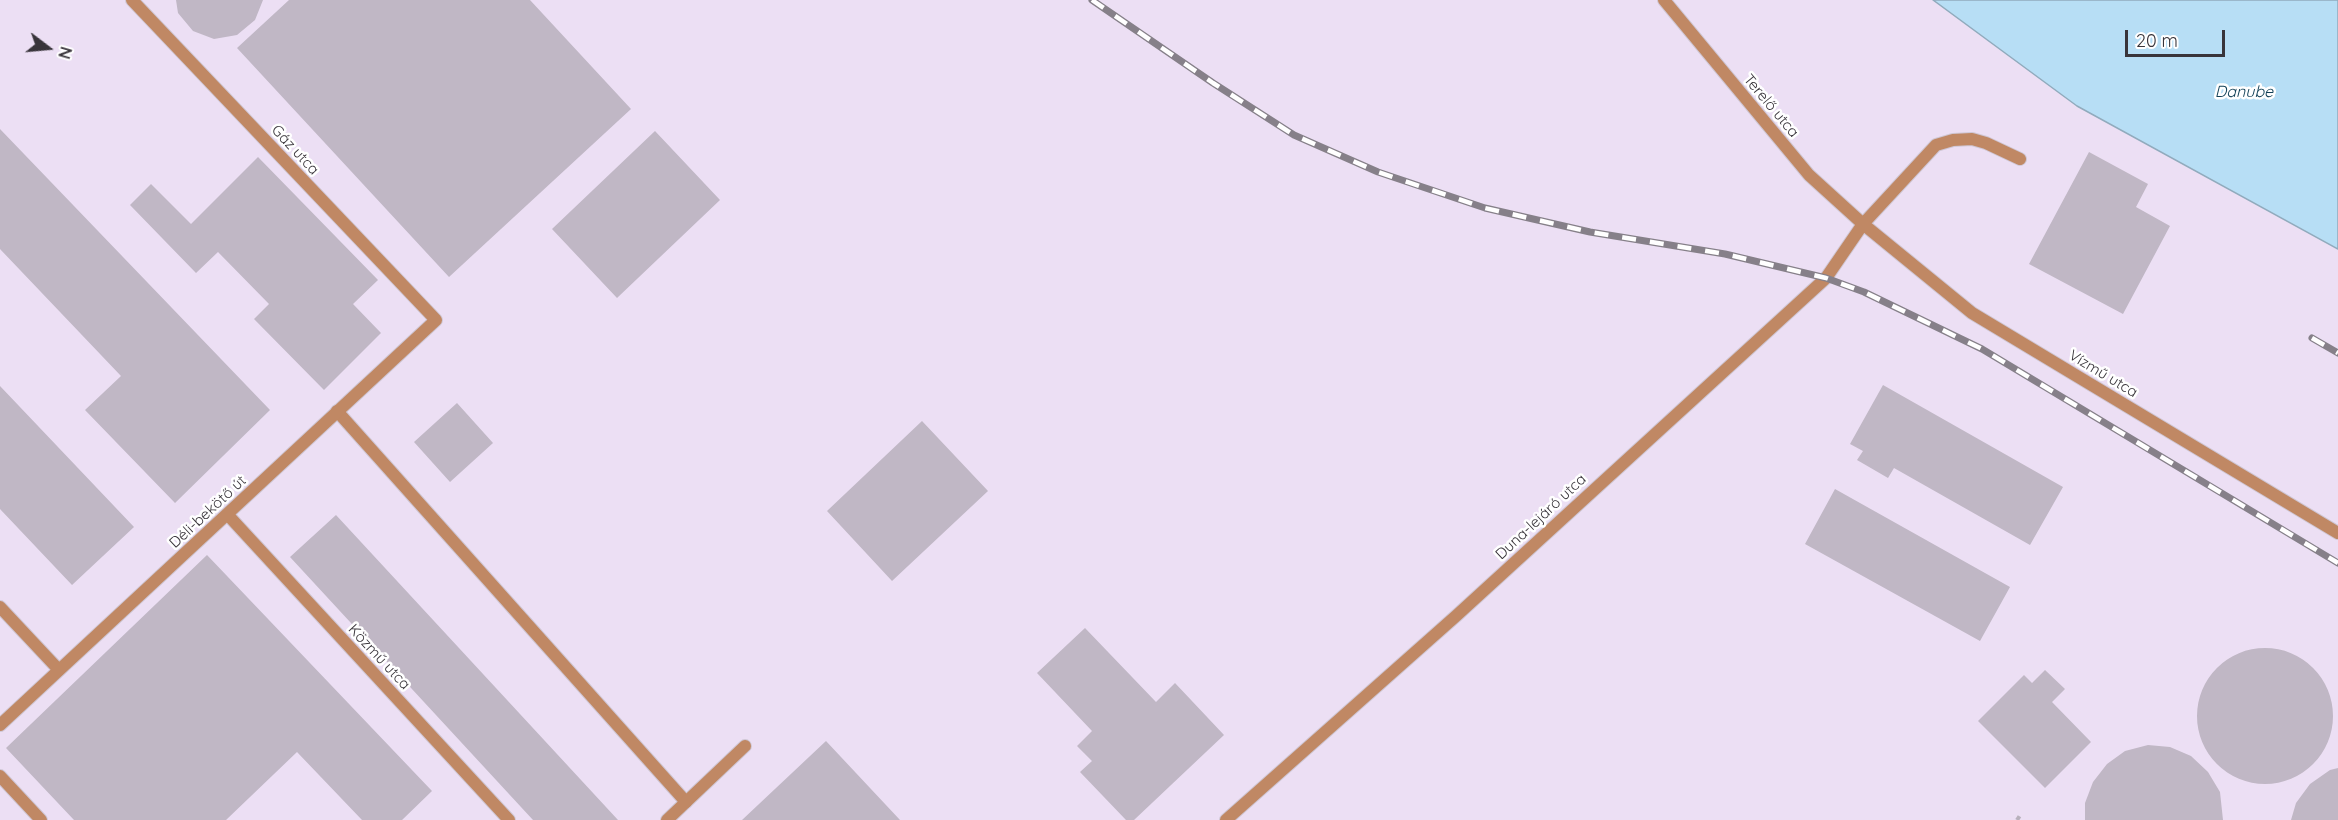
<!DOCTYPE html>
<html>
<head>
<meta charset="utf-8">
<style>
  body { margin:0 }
  #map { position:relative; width:2338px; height:820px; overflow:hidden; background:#f5ecfa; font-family:Quicksand,sans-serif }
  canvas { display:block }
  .north { position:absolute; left:18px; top:18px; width:60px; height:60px; -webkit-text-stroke:4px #fff; paint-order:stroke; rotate:106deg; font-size:16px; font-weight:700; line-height:24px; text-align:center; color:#38343a }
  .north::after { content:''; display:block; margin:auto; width:21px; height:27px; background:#38343a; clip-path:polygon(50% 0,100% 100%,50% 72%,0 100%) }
  .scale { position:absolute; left:2125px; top:30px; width:100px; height:27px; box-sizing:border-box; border:3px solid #38343a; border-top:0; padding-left:8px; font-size:18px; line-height:21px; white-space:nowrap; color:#38343a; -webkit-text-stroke:4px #fff; paint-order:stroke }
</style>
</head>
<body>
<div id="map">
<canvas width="2338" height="820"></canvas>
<div class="north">N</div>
<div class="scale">20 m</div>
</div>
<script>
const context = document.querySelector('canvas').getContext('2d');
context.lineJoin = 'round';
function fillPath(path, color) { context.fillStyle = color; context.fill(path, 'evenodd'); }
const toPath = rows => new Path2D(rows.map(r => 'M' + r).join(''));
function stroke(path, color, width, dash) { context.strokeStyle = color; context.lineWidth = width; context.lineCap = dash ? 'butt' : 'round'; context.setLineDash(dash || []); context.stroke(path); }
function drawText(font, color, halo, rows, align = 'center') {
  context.font = font + ' Quicksand,sans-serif'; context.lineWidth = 5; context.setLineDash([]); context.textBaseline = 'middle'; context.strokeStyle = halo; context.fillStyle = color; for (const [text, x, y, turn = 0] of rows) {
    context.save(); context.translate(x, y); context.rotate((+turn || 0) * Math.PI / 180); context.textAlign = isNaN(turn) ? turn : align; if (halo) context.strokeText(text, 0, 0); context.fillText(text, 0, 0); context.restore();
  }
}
fillPath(toPath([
  [0,0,1933,0,2077,106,2338,249,2338,820,0,820]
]), '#ecdff4');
const water = toPath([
  [1933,0,2338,0,2338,249,2077,106,1933,0]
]);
fillPath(water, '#b7def5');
stroke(water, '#91abbd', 1.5);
fillPath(toPath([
  [176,0,263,0,255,20,237,35,214,39,193,31,178,13],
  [289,0,530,0,631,109,449,277,237,48],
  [0,129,270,410,175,503,85,410,121,376,0,249],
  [655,131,720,200,617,298,552,229],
  [2089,152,2148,184,2136,207,2170,226,2123,314,2029,264],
  [258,157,378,280,353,304,381,333,324,390,254,319,269,304,218,252,196,273,130,205,151,184,191,224],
  [1883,385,2063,487,2030,545,1894,468,1888,478,1857,460,1863,451,1850,444],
  [0,386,134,527,72,585,0,509],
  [457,403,493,443,450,482,414,442],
  [922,421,988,491,892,581,827,511],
  [1835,489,2010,587,1980,641,1805,544],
  [336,515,618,820,533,820,290,557],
  [207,555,432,791,402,820,362,820,297,752,226,820,74,820,6,748],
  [1085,628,1156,702,1175,683,1224,735,1134,820,1126,820,1080,772,1092,761,1077,746,1092,731,1037,673],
  '2197 716a68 68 0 1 1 136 0a68 68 0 1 1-136 0Z',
  [2045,670,2065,689,2052,702,2091,742,2045,788,1978,721,2024,675,2032,683],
  [826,741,900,820,742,820],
  [2148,745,2170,747,2191,756,2208,772,2220,792,2223,820,2085,820,2085,803,2093,782,2107,764,2125,751],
  [2338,768,2338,820,2291,820,2296,803,2310,784,2330,770]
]), '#c0b7c5');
const service = toPath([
  [1664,0,1809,175,1863,224,1972,313,2338,533],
  [337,411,686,802],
  [0,776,41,820],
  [1226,820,1456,616,1826,278,1863,224,1936,145,1953,140,1972,139,1986,143,2020,159]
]);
const minor = toPath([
  [227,514,509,820],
  [0,607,59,670],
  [0,725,436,320,132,0],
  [667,820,745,746]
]);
stroke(service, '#cfc7d4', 14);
stroke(minor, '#cfc7d4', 14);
stroke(toPath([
  [2017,820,2021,814]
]), '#b8b1bc', 4, [4.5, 4.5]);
stroke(service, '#c08864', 12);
stroke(minor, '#c08864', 12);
const rail = toPath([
  [1092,0,1213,83,1294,135,1378,172,1485,208,1590,232,1725,254,1826,278,1864,292,1982,349,2338,563],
  [2312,338,2338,353]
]);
stroke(rail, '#868089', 7);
stroke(rail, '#fff', 4.5, [14]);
drawText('15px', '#38343a', '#fff', [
  ["Terelő utca",1771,106,50],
  ["Gáz utca",295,150,47],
  ["Vízmű utca",2103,374,31],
  ["Déli-bekötő út",208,512,-43],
  ["Duna-lejáró utca",1541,517,-43],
  ["Közmű utca",379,657,47]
]);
drawText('italic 16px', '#114057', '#fff', [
  ["Danube",2244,92]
]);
</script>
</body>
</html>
